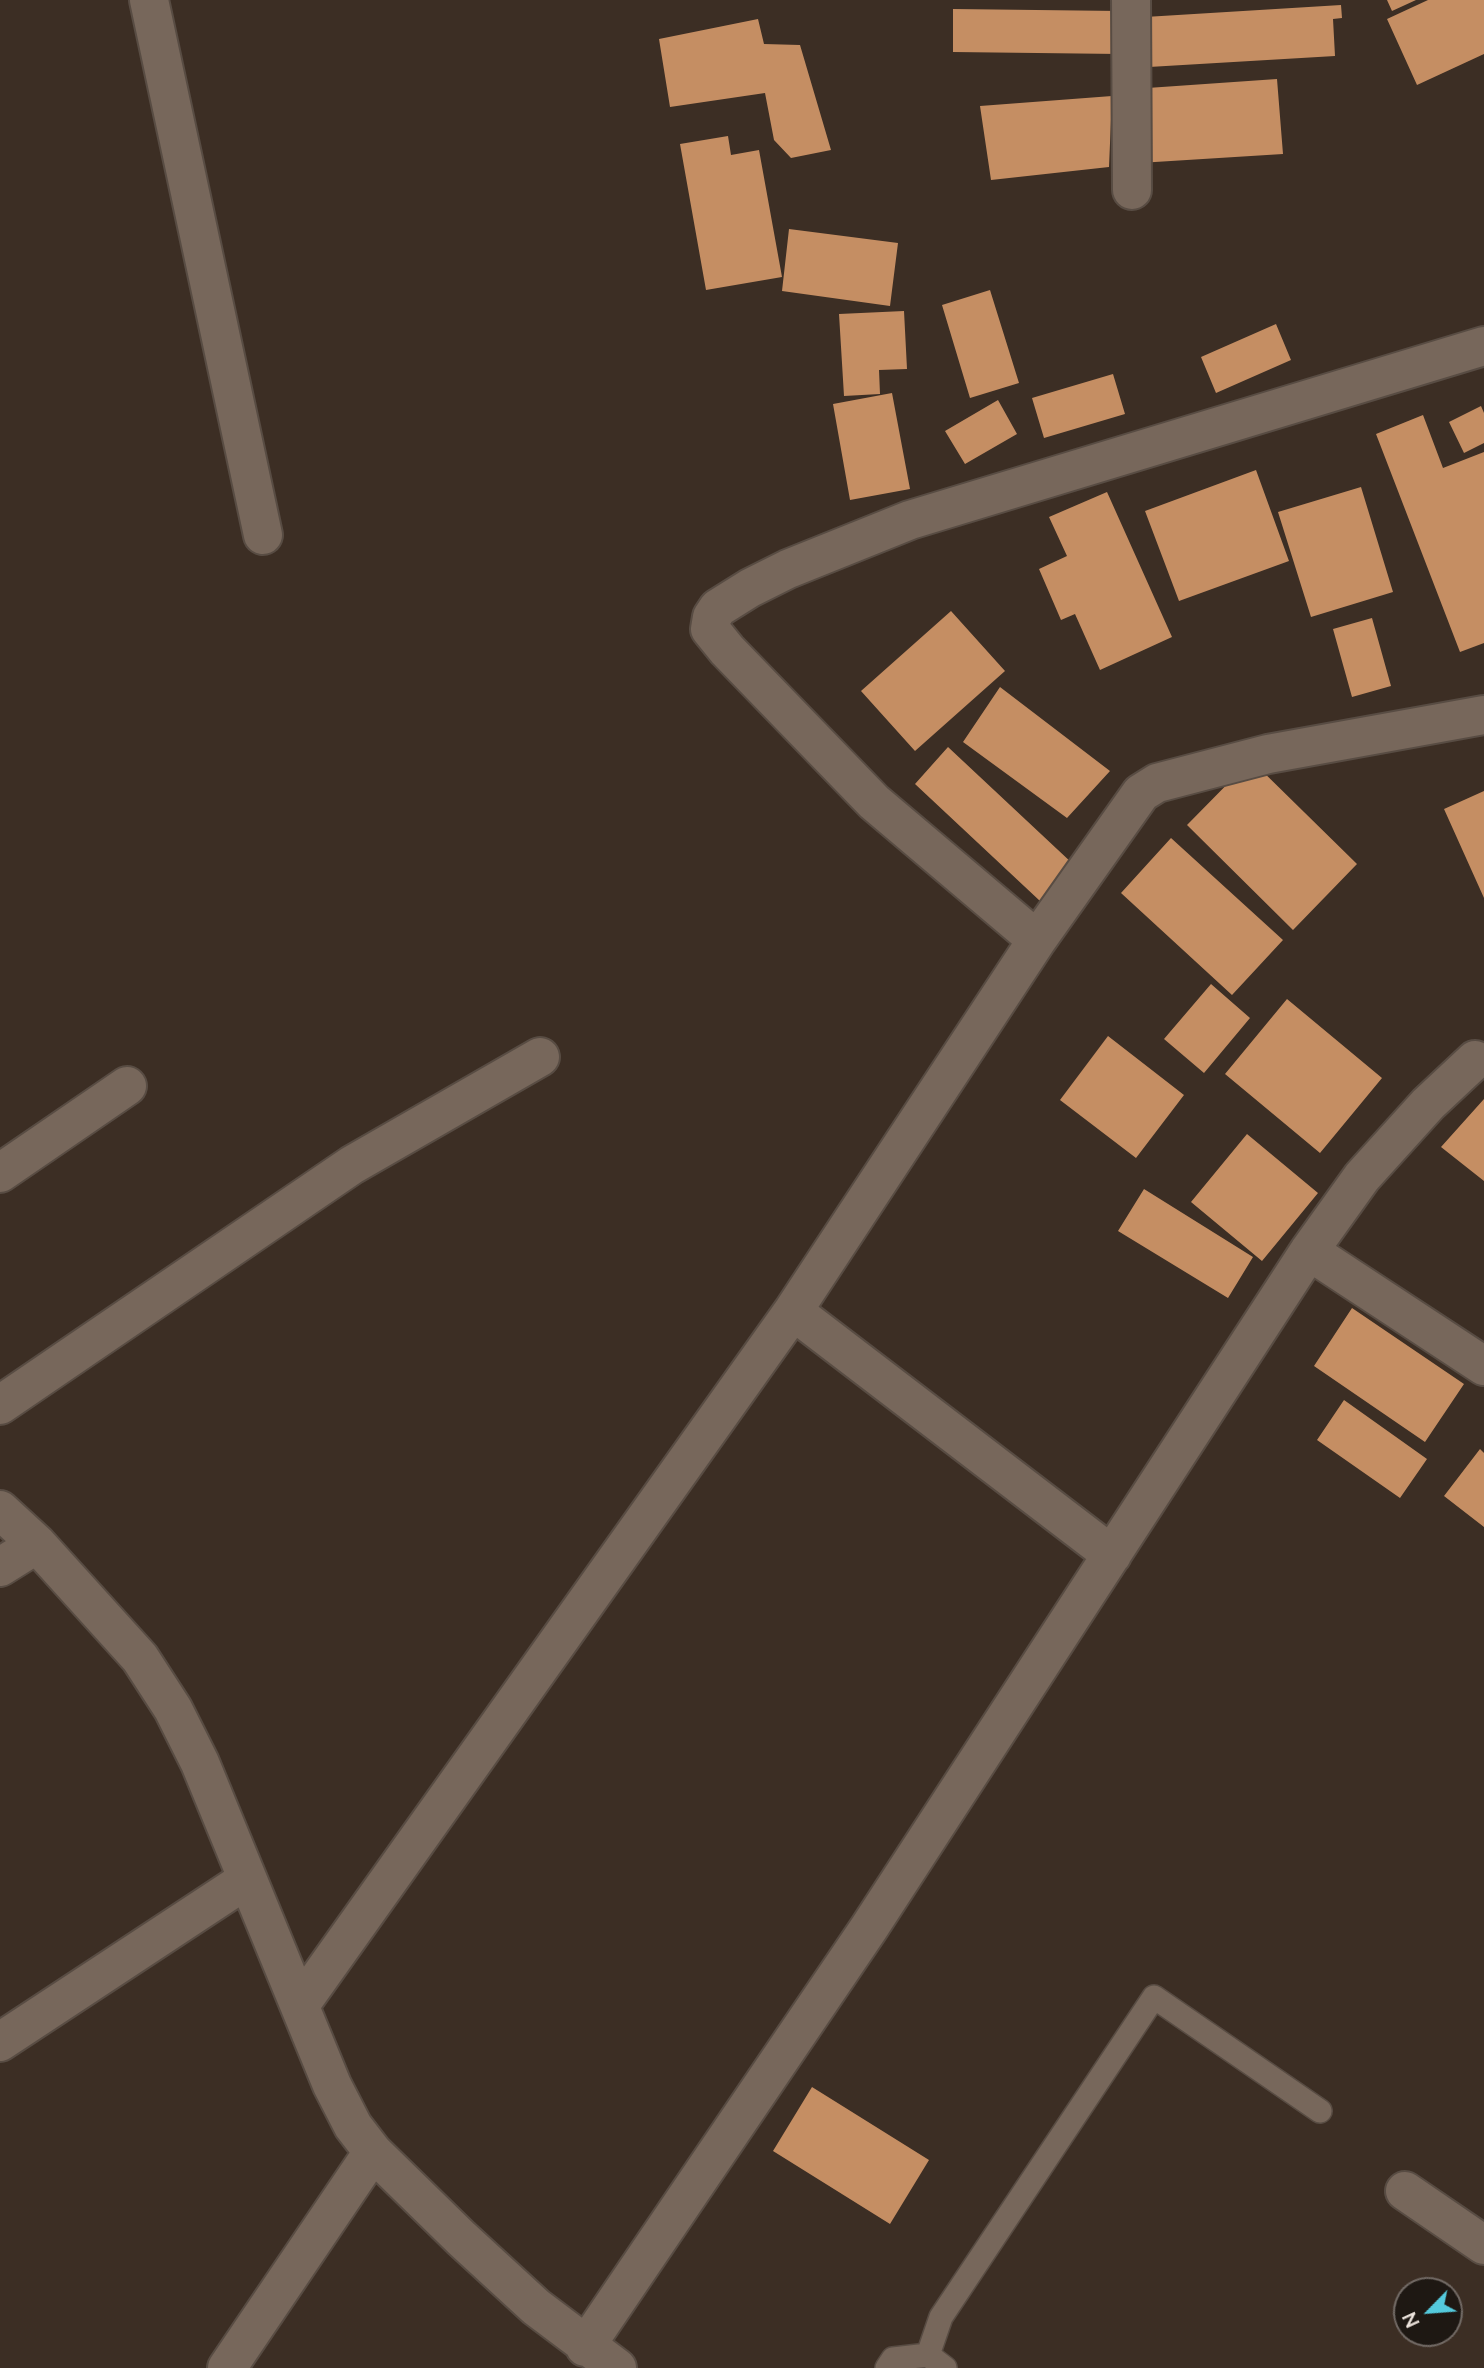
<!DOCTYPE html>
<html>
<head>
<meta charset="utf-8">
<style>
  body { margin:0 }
  #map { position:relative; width:1484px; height:2368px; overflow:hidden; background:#3c2e24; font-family:Lato,sans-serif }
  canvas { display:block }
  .north { position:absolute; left:1393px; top:2277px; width:70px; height:70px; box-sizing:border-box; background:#1e1813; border:2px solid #726a65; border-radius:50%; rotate:245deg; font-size:19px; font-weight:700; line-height:28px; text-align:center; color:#efe6df }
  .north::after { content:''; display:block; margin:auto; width:24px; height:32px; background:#54cadd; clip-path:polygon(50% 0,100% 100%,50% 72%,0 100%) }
</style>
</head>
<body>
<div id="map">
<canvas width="1484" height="2368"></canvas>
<div class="north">N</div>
</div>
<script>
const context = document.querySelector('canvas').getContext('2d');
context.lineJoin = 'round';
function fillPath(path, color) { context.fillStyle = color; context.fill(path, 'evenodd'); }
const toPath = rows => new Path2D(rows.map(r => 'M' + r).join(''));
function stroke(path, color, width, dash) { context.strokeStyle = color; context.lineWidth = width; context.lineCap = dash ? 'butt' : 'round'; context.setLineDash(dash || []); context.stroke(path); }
fillPath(toPath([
  [1387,0,1416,0,1392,11],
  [1428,0,1484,0,1484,54,1417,85,1387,19],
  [1341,5,1342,18,1333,19,1335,56,1149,67,1145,17],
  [953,9,1120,11,1120,54,953,52],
  [758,19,764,44,800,45,831,150,791,158,774,140,765,93,670,107,659,39],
  [1277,79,1283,154,1139,163,1133,89],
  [1112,96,1109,167,991,180,980,106],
  [728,136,731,155,759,150,782,277,706,290,680,144],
  [789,229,898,243,890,306,782,291],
  [990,290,1019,383,970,398,942,305],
  [904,311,907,369,879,370,880,394,844,396,839,314],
  [1276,324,1291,360,1216,393,1201,357],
  [1113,374,1125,414,1044,438,1032,398],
  [892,393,910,489,850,500,833,404],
  [998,400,1017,434,965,464,945,431],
  [1481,406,1484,413,1484,443,1464,453,1449,422],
  [1423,415,1443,468,1484,452,1484,643,1460,652,1376,434],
  [1256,470,1289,561,1179,601,1145,511],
  [1361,487,1393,592,1311,617,1278,512],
  [1107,492,1172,637,1100,670,1075,614,1061,620,1039,569,1067,556,1049,517],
  [951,611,1005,671,915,751,861,691],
  [1372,618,1391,686,1352,697,1333,629],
  [1000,687,1110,771,1067,818,963,742],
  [948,747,1073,864,1040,901,915,784],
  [1251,760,1357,864,1293,930,1187,825],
  [1484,791,1484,898,1444,809],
  [1171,838,1283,940,1232,995,1121,893],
  [1211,984,1250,1018,1204,1073,1164,1039],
  [1287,999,1382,1078,1320,1153,1225,1074],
  [1108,1036,1184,1095,1136,1158,1060,1100],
  [1484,1099,1484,1181,1441,1147],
  [1247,1134,1318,1193,1262,1261,1191,1202],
  [1144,1189,1253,1257,1228,1298,1118,1231],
  [1352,1308,1464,1384,1425,1442,1314,1366],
  [1344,1400,1427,1459,1400,1498,1317,1440],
  [1480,1449,1484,1453,1484,1527,1444,1496],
  [812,2087,929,2160,890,2224,773,2151]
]), '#c58e63');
const lane = toPath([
  [928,2355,941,2317,1154,1997,1320,2111],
  [887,2368,893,2359,928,2355,945,2368]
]);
const street = toPath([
  [149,0,263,535],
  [1131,0,1132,190],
  [1037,940,874,802,727,650,710,629,712,617,718,608,750,588,788,569,910,520,1484,346],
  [0,1173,127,1086],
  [1309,1251,1484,1366],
  [793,1311,1112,1555],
  [0,1405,352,1165,540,1057],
  [0,1510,37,1544,140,1658,173,1709,200,1763,332,2085,353,2126,373,2152,461,2238,536,2307,617,2368],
  [0,1567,37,1544],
  [300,2005,793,1311,1037,940,1141,793,1157,783,1268,754,1484,715],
  [0,2042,246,1880],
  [1405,2191,1484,2245],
  [585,2347,869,1928,1309,1251,1362,1177,1428,1104,1475,1060],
  [227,2368,373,2152]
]);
stroke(lane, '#584c43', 26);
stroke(street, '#584c43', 42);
stroke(lane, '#77675b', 23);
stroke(street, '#77675b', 38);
</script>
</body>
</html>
